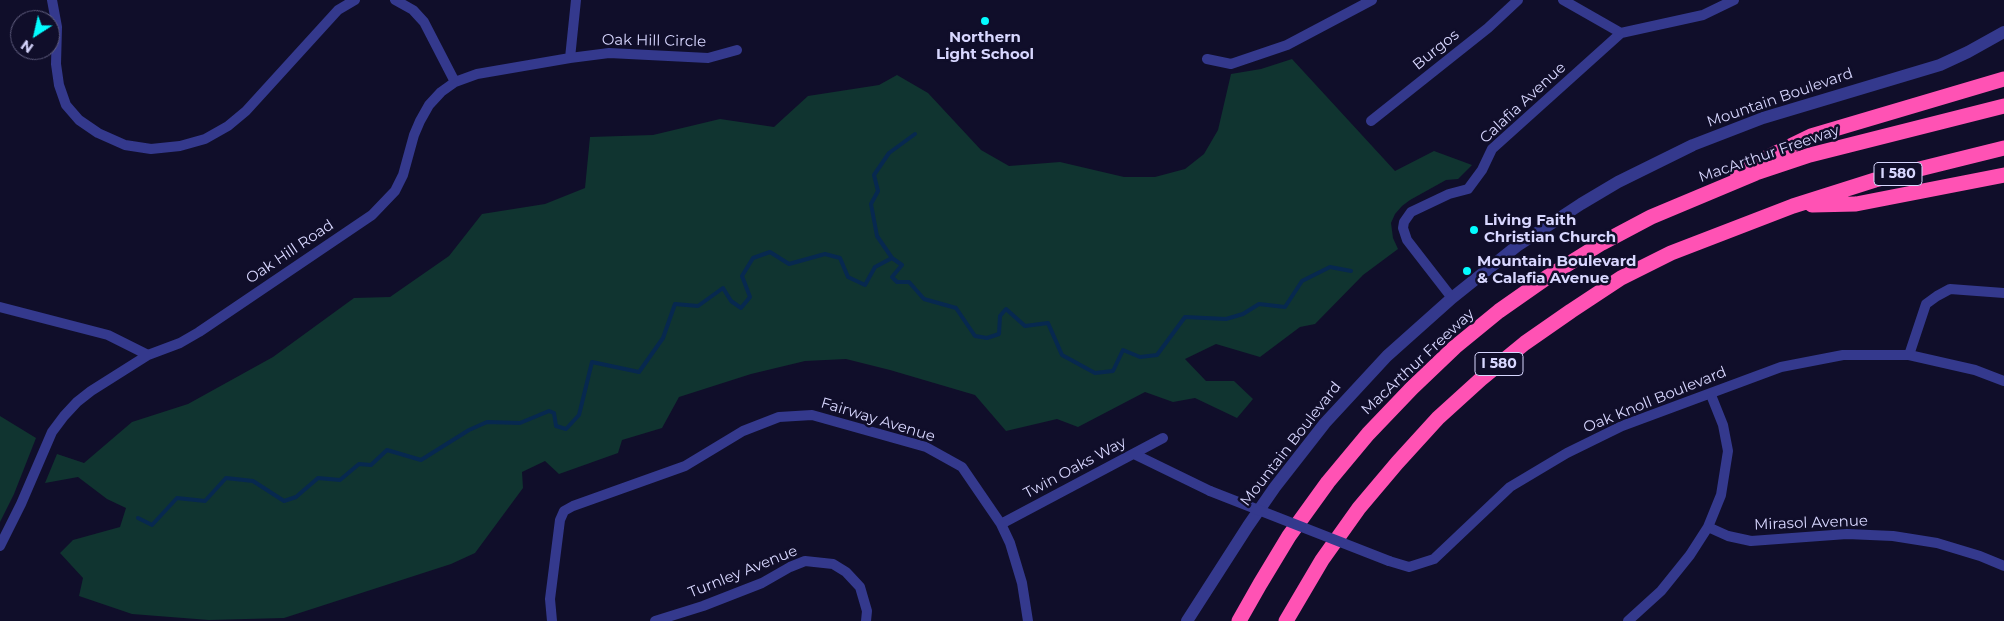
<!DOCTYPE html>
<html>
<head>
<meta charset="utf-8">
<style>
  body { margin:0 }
  #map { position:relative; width:2004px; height:621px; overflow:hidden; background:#100e2a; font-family:Montserrat,sans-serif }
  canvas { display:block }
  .north { position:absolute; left:10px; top:10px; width:50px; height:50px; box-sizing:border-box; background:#100e2a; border:1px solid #605e7f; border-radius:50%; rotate:215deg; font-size:14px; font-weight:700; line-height:20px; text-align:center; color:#d8d7ff }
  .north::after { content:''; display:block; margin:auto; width:18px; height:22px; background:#03fcff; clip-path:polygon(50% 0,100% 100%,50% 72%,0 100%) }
</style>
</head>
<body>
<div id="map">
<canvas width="2004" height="621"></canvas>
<div class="north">N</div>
</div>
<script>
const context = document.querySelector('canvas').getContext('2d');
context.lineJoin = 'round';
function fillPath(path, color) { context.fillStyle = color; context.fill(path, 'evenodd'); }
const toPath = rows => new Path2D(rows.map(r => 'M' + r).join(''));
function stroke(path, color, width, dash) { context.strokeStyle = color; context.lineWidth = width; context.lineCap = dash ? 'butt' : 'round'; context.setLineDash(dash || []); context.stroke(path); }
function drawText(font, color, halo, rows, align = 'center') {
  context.font = font + ' Montserrat,sans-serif'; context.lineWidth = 5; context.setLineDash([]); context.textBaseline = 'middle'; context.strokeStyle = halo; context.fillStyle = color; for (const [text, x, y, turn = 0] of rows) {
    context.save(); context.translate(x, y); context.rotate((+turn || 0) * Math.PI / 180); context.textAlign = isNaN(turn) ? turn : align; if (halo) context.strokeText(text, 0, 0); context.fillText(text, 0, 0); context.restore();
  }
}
fillPath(toPath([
  [1292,59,1395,171,1434,151,1472,165,1458,179,1446,180,1410,200,1402,206,1395,214,1391,223,1393,238,1398,249,1363,275,1315,324,1300,327,1260,357,1216,344,1185,359,1206,381,1234,381,1253,399,1237,418,1195,398,1173,402,1145,392,1078,427,1057,419,1006,431,975,395,890,370,846,359,805,361,751,374,679,397,662,428,622,440,618,453,559,474,545,461,522,472,523,488,475,553,451,564,284,618,209,620,132,614,79,596,83,578,60,553,73,540,120,527,126,508,107,499,78,477,45,483,57,454,84,463,132,422,188,404,273,357,354,298,390,297,449,256,482,214,545,204,585,188,590,137,653,135,720,119,774,127,808,96,879,85,897,75,928,93,981,150,1009,166,1060,162,1124,177,1155,177,1185,169,1204,154,1218,130,1231,74,1261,69],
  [0,416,36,438,14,494,0,522]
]), '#103430');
stroke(toPath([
  [892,258,877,236,871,204,878,191,874,175,889,153,915,134],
  [138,518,152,525,177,498,205,501,226,478,253,481,284,501,296,497,318,478,340,480,359,464,371,465,387,450,421,460,469,430,487,422,520,423,549,411,554,413,556,426,566,429,579,415,592,362,639,372,663,338,675,304,698,306,723,288,731,301,741,308,750,297,742,276,753,258,770,252,789,264,825,254,840,258,848,277,865,285,875,267,892,258,902,265,892,277,897,282,909,282,924,299,956,308,975,336,987,338,999,334,1000,316,1006,309,1025,326,1048,323,1062,355,1095,373,1113,371,1123,350,1140,357,1157,355,1185,317,1226,319,1243,314,1259,304,1285,307,1302,281,1330,267,1351,271]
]), '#07284f', 4);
stroke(toPath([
  [52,0,57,27,56,64,59,85,66,105,79,120,98,133,125,145,151,149,180,146,205,139,228,126,246,111,338,10,355,0],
  [395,0,413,10,424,22,455,82],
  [1563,0,1621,33],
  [570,58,609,53,708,58,737,50],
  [1207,59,1231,64,1287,45,1372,0],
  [1371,121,1488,28,1518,0],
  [1452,298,1407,240,1403,228,1404,222,1411,212,1449,194,1468,189,1482,170,1492,149,1621,33,1703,15,1734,0],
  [0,307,108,335,148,355],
  [1909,355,1926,304,1937,296,1950,289,2004,293],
  [1134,454,1210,491],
  [1001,524,1163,438],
  [1708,527,1728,536,1751,541,1847,534,1893,536,1937,543,1980,556,2004,566],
  [0,546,21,504,52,432,64,416,77,402,91,391,148,355,180,343,199,332,372,215,395,191,403,175,414,135,420,121,429,105,441,92,455,82,477,74,570,58,576,0],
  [1389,561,1409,567,1434,559,1510,487,1567,453,1622,426,1781,367,1843,355,1909,355,1975,370,2004,381],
  [552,621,550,599,560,520,564,511,573,506,685,466,743,431,779,417,812,415,926,447,962,467,1001,524,1010,543,1022,583,1028,621],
  [655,621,703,606,762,583,790,567,805,561,833,564,846,572,860,587,867,611,866,621],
  [1628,621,1661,591,1690,555,1708,527,1721,495,1728,451,1723,425,1711,395]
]), '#34398d', 10);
stroke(toPath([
  [1187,621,1248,526,1275,487,1325,423,1387,356,1452,298,1517,246,1581,204,1618,182,1693,145,1763,118,1940,65,1968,52,2004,32]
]), '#34398d', 12);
stroke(toPath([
  [1737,172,1811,136,2004,79],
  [1812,205,1856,204,2004,175],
  [1239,621,1260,584,1289,536,1328,482,1368,434,1412,388,1455,347,1499,311,1549,276,1602,243,1651,217,1756,173,1810,155,2004,106],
  [1286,621,1322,560,1359,508,1397,463,1438,418,1481,379,1525,343,1571,311,1621,278,1671,253,1793,206,1875,180,2004,148]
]), '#ff52b4', 15);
stroke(toPath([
  [1210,491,1389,561]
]), '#34398d', 10);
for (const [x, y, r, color] of [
  [985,21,5,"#03fcff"],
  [1474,230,5,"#03fcff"],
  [1467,271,5,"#03fcff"]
]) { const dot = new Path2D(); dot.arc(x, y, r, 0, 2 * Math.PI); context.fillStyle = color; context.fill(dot); stroke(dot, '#100e2a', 2); }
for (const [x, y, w] of [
  [1898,174,48],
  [1499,364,48]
]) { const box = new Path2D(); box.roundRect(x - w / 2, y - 11.5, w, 23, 4); context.fillStyle = '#100e2a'; context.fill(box); stroke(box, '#d8d7ff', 1); }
drawText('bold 14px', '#d8d7ff', null, [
  ["I 580",1898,174],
  ["I 580",1499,364]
]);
drawText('bold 15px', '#d8d7ff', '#100e2a', [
  ["Northern",985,38,"center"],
  ["Light School",985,55,"center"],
  ["Living Faith",1484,221],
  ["Christian Church",1484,238],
  ["Mountain Boulevard",1477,262],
  ["& Calafia Avenue",1477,279]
], 'left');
drawText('15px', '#d8d7ff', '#100e2a', [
  ["Oak Hill Circle",654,41,1],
  ["Burgos",1436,50,-39],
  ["Mountain Boulevard",1780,98,-19],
  ["Calafia Avenue",1523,103,-43],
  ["MacArthur Freeway",1769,154,-19],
  ["Oak Hill Road",290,252,-34],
  ["MacArthur Freeway",1418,362,-43],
  ["Oak Knoll Boulevard",1655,400,-22],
  ["Fairway Avenue",878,420,17],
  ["Mountain Boulevard",1291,444,-52],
  ["Twin Oaks Way",1075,468,-28],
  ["Mirasol Avenue",1811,523,-2],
  ["Turnley Avenue",743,572,-22]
]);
</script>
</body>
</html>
